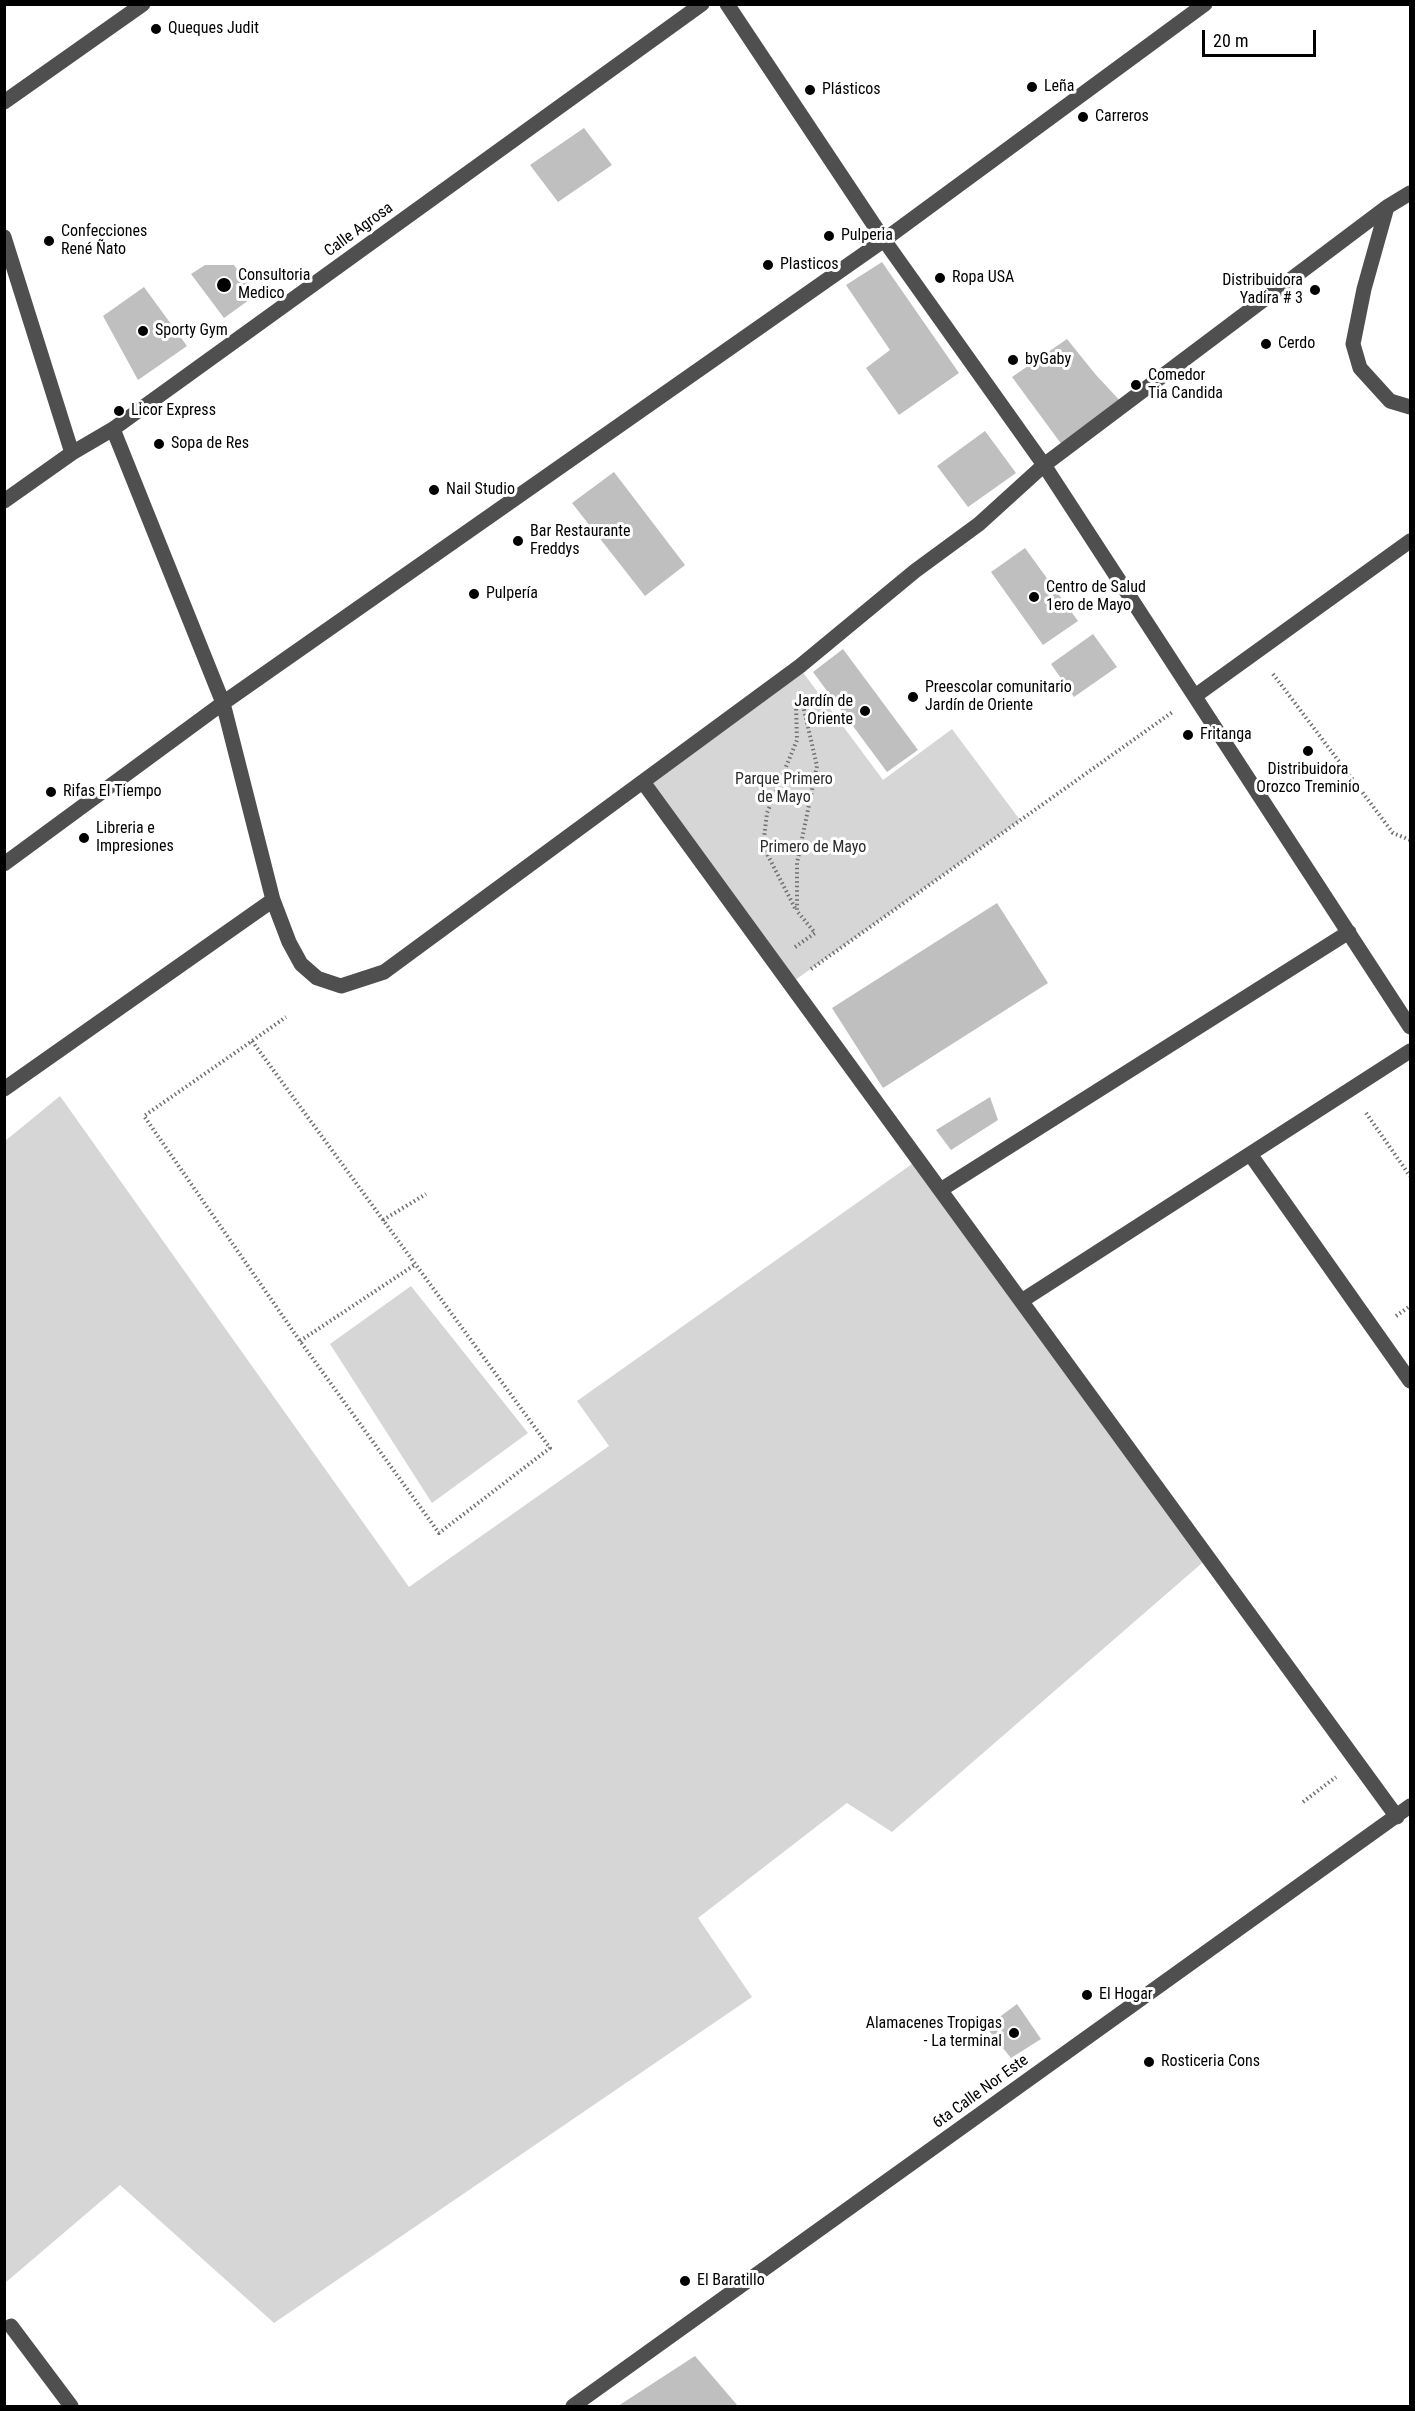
<!DOCTYPE html>
<html>
<head>
<meta charset="utf-8">
<style>
  body { margin:0 }
  #map { position:relative; width:1415px; height:2411px; overflow:hidden; background:#fff; font-family:"Roboto Condensed",sans-serif }
  canvas { display:block }
  .frame { position:absolute; inset:0; border:6px solid #000; pointer-events:none }
  .scale { position:absolute; left:1202px; top:30px; width:114px; height:27px; box-sizing:border-box; border:3px solid #000; border-top:0; padding-left:8px; font-size:18px; line-height:21px; white-space:nowrap; color:#000; -webkit-text-stroke:4px #fff; paint-order:stroke }
</style>
</head>
<body>
<div id="map">
<canvas width="1415" height="2411"></canvas>
<div class="frame"></div>
<div class="scale">20 m</div>
</div>
<script>
const context = document.querySelector('canvas').getContext('2d');
context.lineJoin = 'round';
function fillPath(path, color) { context.fillStyle = color; context.fill(path, 'evenodd'); }
const toPath = rows => new Path2D(rows.map(r => 'M' + r).join(''));
function stroke(path, color, width, dash) { context.strokeStyle = color; context.lineWidth = width; context.lineCap = dash ? 'butt' : 'round'; context.setLineDash(dash || []); context.stroke(path); }
function drawText(font, color, halo, rows, align = 'center') {
  context.font = font + ' "Roboto Condensed",sans-serif'; context.lineWidth = 6; context.setLineDash([]); context.textBaseline = 'middle'; context.strokeStyle = halo; context.fillStyle = color; for (const [text, x, y, turn = 0] of rows) {
    context.save(); context.translate(x, y); context.rotate((+turn || 0) * Math.PI / 180); context.textAlign = isNaN(turn) ? turn : align; if (halo) context.strokeText(text, 0, 0); context.fillText(text, 0, 0); context.restore();
  }
}
fillPath(toPath([
  [802,671,883,780,952,729,1020,820,791,983,643,782],
  [60,1096,409,1587,609,1446,577,1401,919,1159,1209,1557,892,1832,847,1803,698,1918,752,1997,274,2323,120,2185,5,2283,5,1141],
  [411,1286,528,1433,432,1503,330,1344]
]), '#d6d6d6');
fillPath(toPath([
  [584,128,612,165,558,202,530,165],
  [882,262,959,373,899,415,866,368,890,350,846,285],
  [205,265,234,265,256,295,224,318,191,274],
  [144,287,187,346,138,380,103,316],
  [1067,339,1096,375,1124,405,1065,449,1012,377],
  [985,431,1016,473,968,507,937,466],
  [614,472,685,565,645,596,572,503],
  [1025,548,1078,621,1043,645,991,572],
  [1093,634,1117,667,1074,697,1051,664],
  [843,649,918,750,887,772,813,672],
  [997,903,1048,983,883,1088,832,1008],
  [990,1097,998,1120,951,1150,936,1130],
  [1017,2004,1041,2039,1011,2058,986,2027],
  [695,2356,738,2406,618,2406]
]), '#bfbfbf');
stroke(toPath([
  [1273,674,1393,833,1410,840],
  [795,908,763,846,767,813,797,740,796,704],
  [795,947,815,933,797,911,797,863,817,766,801,697],
  [811,969,1174,711],
  [252,1041,550,1448,439,1533,300,1341,144,1116,252,1041,286,1017],
  [1366,1113,1410,1176],
  [383,1220,426,1194],
  [1396,1316,1410,1306],
  [300,1341,416,1264],
  [1303,1802,1336,1777]
]), '#717171', 4, [1.5, 3]);
stroke(toPath([
  [727,4,884,240,1044,465,1410,1027],
  [4,102,143,4],
  [1387,207,1364,289,1353,344,1360,368,1390,401,1410,407],
  [4,237,72,453],
  [113,429,223,703,273,900,289,942,301,964,317,978,341,986,384,972,800,666,915,571,979,524,1044,465,1387,207,1410,193],
  [4,501,72,453,113,429,702,4],
  [1195,696,1410,541],
  [643,782,1397,1817],
  [4,864,223,703,884,240,1205,4],
  [4,1089,273,900],
  [1250,1154,1410,1381],
  [942,1189,1349,932],
  [1023,1300,1410,1051],
  [11,2326,71,2406],
  [573,2406,1410,1806]
]), '#4f4f4f', 15);
for (const [x, y, r, color] of [
  [156,29,6,"#000"],
  [1032,87,6,"#000"],
  [810,90,6,"#000"],
  [1083,117,6,"#000"],
  [829,236,6,"#000"],
  [49,241,6,"#000"],
  [768,265,6,"#000"],
  [940,278,6,"#000"],
  [224,285,8,"#000"],
  [1315,290,6,"#000"],
  [143,331,6,"#000"],
  [1266,344,6,"#000"],
  [1013,360,6,"#000"],
  [1136,385,6,"#000"],
  [119,411,6,"#000"],
  [159,444,6,"#000"],
  [434,490,6,"#000"],
  [518,541,6,"#000"],
  [474,594,6,"#000"],
  [1034,597,6,"#000"],
  [913,697,6,"#000"],
  [865,711,6,"#000"],
  [1188,735,6,"#000"],
  [1308,751,6,"#000"],
  [51,792,6,"#000"],
  [84,838,6,"#000"],
  [1087,1995,6,"#000"],
  [1014,2033,6,"#000"],
  [1149,2062,6,"#000"],
  [685,2281,6,"#000"]
]) { const dot = new Path2D(); dot.arc(x, y, r, 0, 2 * Math.PI); context.fillStyle = color; context.fill(dot); stroke(dot, '#fff', 2); }
drawText('16px', '#000', '#fff', [
  ["Queques Judit",168,29],
  ["Leña",1044,87],
  ["Plásticos",822,90],
  ["Carreros",1095,117],
  ["Confecciones",61,232],
  ["René Ñato",61,250],
  ["Pulperia",841,236],
  ["Plasticos",780,265],
  ["Consultoria",238,276],
  ["Medico",238,294],
  ["Ropa USA",952,278],
  ["Distribuidora",1303,281,"right"],
  ["Yadira # 3",1303,299,"right"],
  ["Sporty Gym",155,331],
  ["Cerdo",1278,344],
  ["byGaby",1025,360],
  ["Comedor",1148,376],
  ["Tia Candida",1148,394],
  ["Licor Express",131,411],
  ["Sopa de Res",171,444],
  ["Nail Studio",446,490],
  ["Bar Restaurante",530,532],
  ["Freddys",530,550],
  ["Centro de Salud",1046,588],
  ["1ero de Mayo",1046,606],
  ["Pulpería",486,594],
  ["Preescolar comunitario",925,688],
  ["Jardín de Oriente",925,706],
  ["Jardín de",853,702,"right"],
  ["Oriente",853,720,"right"],
  ["Fritanga",1200,735],
  ["Distribuidora",1308,770,"center"],
  ["Orozco Treminio",1308,788,"center"],
  ["Rifas El Tiempo",63,792],
  ["Libreria e",96,829],
  ["Impresiones",96,847],
  ["El Hogar",1099,1995],
  ["Alamacenes Tropigas",1002,2024,"right"],
  ["- La terminal",1002,2042,"right"],
  ["Rosticeria Cons",1161,2062],
  ["El Baratillo",697,2281]
], 'left');
drawText('16px', '#000', '#fff', [
  ["Calle Agrosa",359,230,-36],
  ["6ta Calle Nor Este",981,2092,-36]
]);
drawText('16px', '#2d2d2d', '#fff', [
  ["Parque Primero",784,780],
  ["de Mayo",784,798],
  ["Primero de Mayo",813,848]
]);
</script>
</body>
</html>
